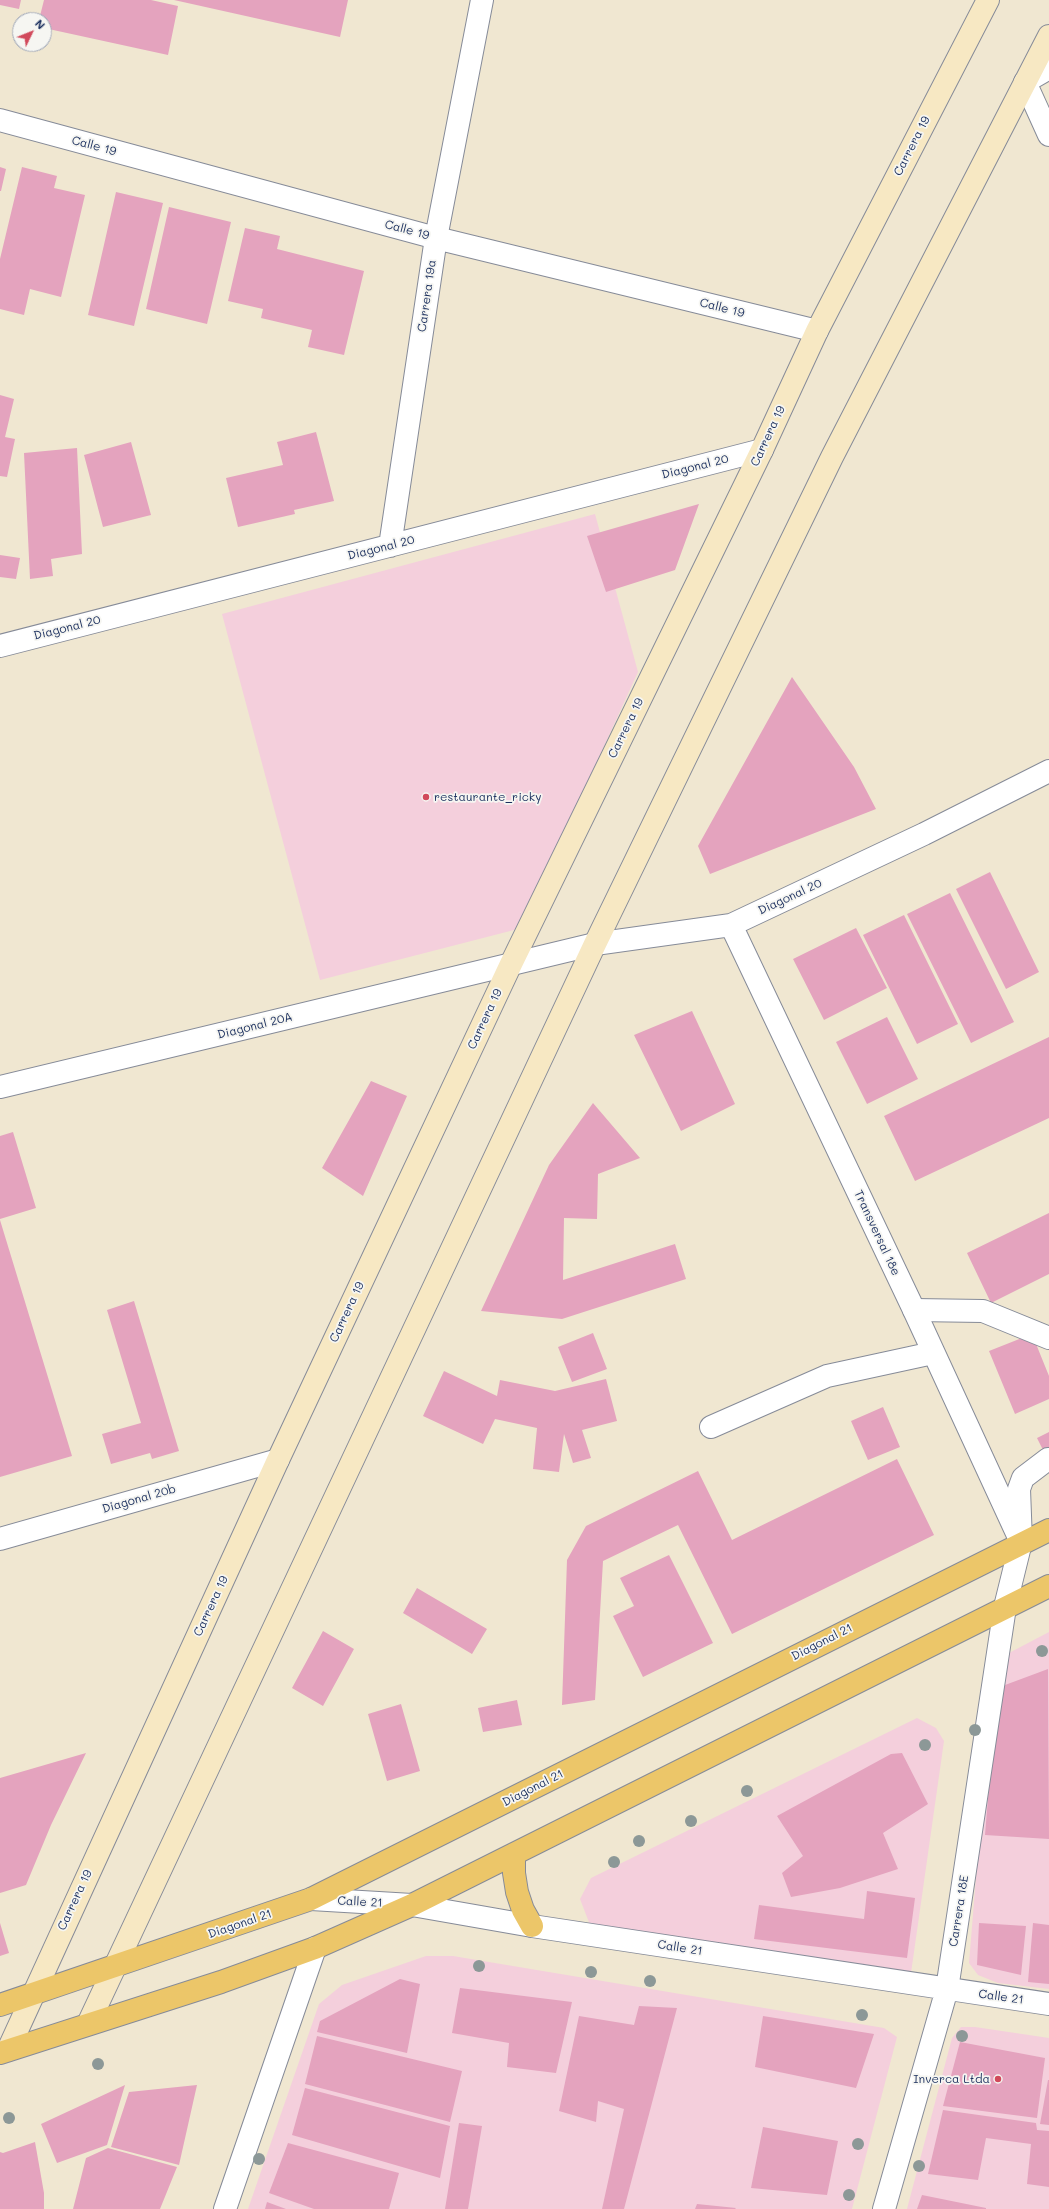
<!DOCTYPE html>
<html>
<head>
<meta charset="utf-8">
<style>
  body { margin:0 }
  #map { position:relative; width:1049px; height:2209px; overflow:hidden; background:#f0e7d1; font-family:Mali,sans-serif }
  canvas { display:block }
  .north { position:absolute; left:12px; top:12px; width:40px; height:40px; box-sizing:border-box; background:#f6f6f2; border:1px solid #9ea6b7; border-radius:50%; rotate:47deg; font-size:11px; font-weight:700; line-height:16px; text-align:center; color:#1b2f5e }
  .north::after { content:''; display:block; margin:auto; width:14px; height:18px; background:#d1495b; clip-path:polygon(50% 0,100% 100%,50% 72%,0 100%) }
</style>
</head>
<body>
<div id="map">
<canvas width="1049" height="2209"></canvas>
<div class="north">N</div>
</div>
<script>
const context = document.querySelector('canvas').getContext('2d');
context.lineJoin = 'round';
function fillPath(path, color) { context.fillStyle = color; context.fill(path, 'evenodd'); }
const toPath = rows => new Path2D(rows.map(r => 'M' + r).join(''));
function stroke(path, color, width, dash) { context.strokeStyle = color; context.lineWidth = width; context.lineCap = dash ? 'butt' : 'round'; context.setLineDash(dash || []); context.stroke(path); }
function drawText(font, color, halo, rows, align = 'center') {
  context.font = font + ' Mali,sans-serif'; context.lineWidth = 3.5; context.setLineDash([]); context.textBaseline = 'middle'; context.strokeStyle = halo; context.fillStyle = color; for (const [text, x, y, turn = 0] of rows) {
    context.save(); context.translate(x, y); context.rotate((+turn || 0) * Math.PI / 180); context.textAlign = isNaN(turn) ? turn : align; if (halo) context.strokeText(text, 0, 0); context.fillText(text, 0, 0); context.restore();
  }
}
fillPath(toPath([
  [595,514,638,672,524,921,514,930,320,980,222,614],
  [1049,1632,1049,1989,998,1983,978,1975,969,1963,993,1671,1009,1653],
  [917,1718,936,1728,944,1741,911,1973,590,1925,580,1899,591,1878],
  [426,1956,453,1956,884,2028,897,2037,852,2209,248,2209,319,2004,342,1985],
  [961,2027,975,2027,1049,2038,1049,2209,907,2209,952,2038]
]), '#f4cfdc');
fillPath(toPath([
  [0,0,21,0,19,9,0,5],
  [44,0,151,0,178,6,168,55,44,28,44,20,39,20],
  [174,0,348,0,340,37],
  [0,167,6,169,1,191,0,191],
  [22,167,57,176,54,188,85,195,61,297,30,289,24,315,0,309,0,259],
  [116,192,163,203,134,326,88,315],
  [169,207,231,222,207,324,146,309],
  [245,228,280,236,277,249,364,271,344,355,308,347,312,330,261,318,263,309,228,301],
  [0,395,14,399,5,437,15,439,7,477,0,476],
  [316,432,334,501,294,510,295,514,238,527,226,478,283,465,277,442],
  [131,442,151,515,103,527,84,455],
  [77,448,82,554,51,559,53,576,30,579,24,453],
  [699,504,675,570,606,592,587,536],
  [0,555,20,558,16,579,0,577],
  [792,677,854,767,876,809,710,874,698,846],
  [990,872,1039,972,1006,989,956,889],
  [950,893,1014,1022,971,1043,907,914],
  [904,915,958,1024,917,1044,863,935],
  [856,928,887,988,824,1020,793,959],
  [692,1011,735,1104,681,1131,634,1035],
  [887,1017,918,1079,867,1104,836,1042],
  [1049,1037,1049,1118,915,1181,884,1116],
  [371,1081,407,1096,363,1196,322,1168],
  [593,1103,640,1158,598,1174,597,1219,564,1218,563,1280,675,1244,686,1279,562,1319,481,1311,549,1165],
  [13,1132,36,1208,0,1219,0,1136],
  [1049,1213,1049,1274,991,1303,967,1253],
  [0,1220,72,1456,0,1477],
  [134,1301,179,1451,152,1459,150,1453,111,1464,102,1434,141,1423,107,1310],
  [593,1333,607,1369,572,1382,558,1347],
  [1032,1334,1049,1376,1049,1399,1015,1414,989,1351],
  [444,1371,497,1396,500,1380,555,1391,606,1379,617,1421,582,1430,591,1458,573,1463,564,1434,559,1472,533,1469,537,1428,495,1419,483,1444,423,1416],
  [883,1407,900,1447,868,1460,851,1421],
  [1049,1432,1049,1462,1037,1438],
  [897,1459,934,1535,732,1634,678,1525,603,1561,595,1700,562,1705,567,1560,586,1526,698,1471,732,1540],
  [669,1555,713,1643,643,1677,613,1616,634,1606,620,1578],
  [417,1588,487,1629,472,1654,403,1613],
  [323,1631,354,1649,323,1706,292,1688],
  [1048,1669,1049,1839,985,1835,997,1688],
  [517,1700,522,1725,483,1732,478,1708],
  [401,1704,420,1771,387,1781,368,1714],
  [86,1753,51,1825,26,1885,0,1893,0,1778],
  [902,1753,928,1804,883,1833,898,1869,840,1888,791,1897,782,1873,803,1856,777,1816,891,1754],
  [867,1891,915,1898,907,1958,754,1939,759,1905,864,1919],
  [0,1923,9,1953,0,1956],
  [979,1923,1026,1926,1021,1975,977,1965],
  [1033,1923,1049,1925,1049,1984,1028,1982],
  [400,1979,420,1984,407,2053,317,2032,320,2021],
  [460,1988,572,2002,556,2073,507,2067,509,2043,452,2033],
  [639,2006,677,2008,624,2209,602,2209,624,2109,598,2101,596,2122,559,2111,579,2016,634,2025],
  [763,2016,874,2034,856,2088,755,2067],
  [317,2036,462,2071,450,2122,305,2084],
  [960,2042,1045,2058,1037,2118,943,2106],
  [1048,2080,1049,2080,1049,2125,1040,2124],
  [125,2085,107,2145,57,2163,41,2124],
  [197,2085,179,2165,111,2147,129,2092],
  [305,2088,450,2126,440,2178,292,2135],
  [943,2110,1036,2123,1037,2130,1049,2131,1049,2187,1027,2184,1031,2144,986,2138,978,2180,928,2174],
  [459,2123,482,2126,468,2209,445,2209],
  [763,2127,838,2141,827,2195,751,2188],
  [35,2142,44,2193,44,2209,0,2209,0,2152,3,2153],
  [288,2143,399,2173,389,2209,314,2209,269,2193],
  [108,2148,177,2167,160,2209,73,2209,86,2158],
  [922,2195,986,2208,986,2209,917,2209],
  [267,2202,286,2209,265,2209],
  [697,2204,736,2208,735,2209,695,2209]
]), '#e4a3be');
const lane = toPath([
  [914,1310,983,1311,1049,1338],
  [1021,1542,1019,1489,1023,1478,1048,1459]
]);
const street = toPath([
  [1049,68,1025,82,1049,135],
  [0,120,436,238,817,331],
  [390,546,436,238,482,0],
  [0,646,762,450],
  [731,925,914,1310,1021,1542,1005,1607,947,1989,884,2209],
  [0,1087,595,944,731,925,924,834,1049,771],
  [711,1427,827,1376,933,1353],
  [0,1539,278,1460],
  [311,1899,412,1905,532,1926,1049,2004],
  [225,2209,315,1948]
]);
const secondary = toPath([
  [88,2024,595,944,832,457,1049,36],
  [8,2050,278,1460,511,964,762,450,817,331,988,0]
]);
const highway = toPath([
  [514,1854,514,1873,517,1892,523,1910,532,1926],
  [0,2005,311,1899,1049,1530],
  [0,2053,221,1982,315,1948,412,1905,1049,1586]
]);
stroke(lane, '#868b98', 24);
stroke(street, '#868b98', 24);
stroke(secondary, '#868b98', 24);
stroke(highway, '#868b98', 24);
stroke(lane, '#fff', 22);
stroke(street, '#fff', 22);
stroke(secondary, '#f7e8c3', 22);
stroke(highway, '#ecc669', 22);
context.fillStyle = '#8c9897';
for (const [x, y] of [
  [1042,1651],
  [975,1730],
  [925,1745],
  [747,1791],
  [691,1821],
  [639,1841],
  [614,1862],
  [479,1966],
  [591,1972],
  [650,1981],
  [862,2015],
  [962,2036],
  [98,2064],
  [9,2118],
  [858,2144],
  [259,2159],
  [919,2166],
  [849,2195]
]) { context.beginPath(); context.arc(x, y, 6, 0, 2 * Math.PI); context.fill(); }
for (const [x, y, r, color] of [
  [426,797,4,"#d1495b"],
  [998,2079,4,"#d1495b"]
]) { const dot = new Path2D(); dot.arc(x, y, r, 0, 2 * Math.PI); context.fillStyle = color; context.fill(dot); stroke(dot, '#f6f6f2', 1.5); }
drawText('12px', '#1b2f5e', '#f6f6f2', [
  ["Calle 19",94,146,15],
  ["Carrera 19",912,146,-63],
  ["Calle 19",407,230,15],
  ["Carrera 19a",427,296,-82],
  ["Calle 19",722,308,14],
  ["Carrera 19",768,436,-65],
  ["Diagonal 20",695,467,-14],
  ["Diagonal 20",381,548,-14],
  ["Diagonal 20",67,628,-14],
  ["Carrera 19",626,728,-64],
  ["Diagonal 20",790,897,-25],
  ["Carrera 19",485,1019,-65],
  ["Diagonal 20A",255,1026,-14],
  ["Transversal 18e",877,1233,65],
  ["Carrera 19",347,1312,-65],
  ["Diagonal 20b",139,1499,-16],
  ["Carrera 19",211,1606,-65],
  ["Diagonal 21",822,1642,-27],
  ["Diagonal 21",533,1788,-27],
  ["Carrera 19",75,1900,-65],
  ["Calle 21",360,1902,3],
  ["Carrera 18E",959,1911,-81],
  ["Diagonal 21",240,1924,-19],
  ["Calle 21",680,1948,9],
  ["Calle 21",1001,1997,8]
]);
drawText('12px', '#1b2f5e', '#f6f6f2', [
  ["restaurante_ricky",434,797],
  ["Inverca Ltda",990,2079,"right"]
], 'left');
</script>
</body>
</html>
